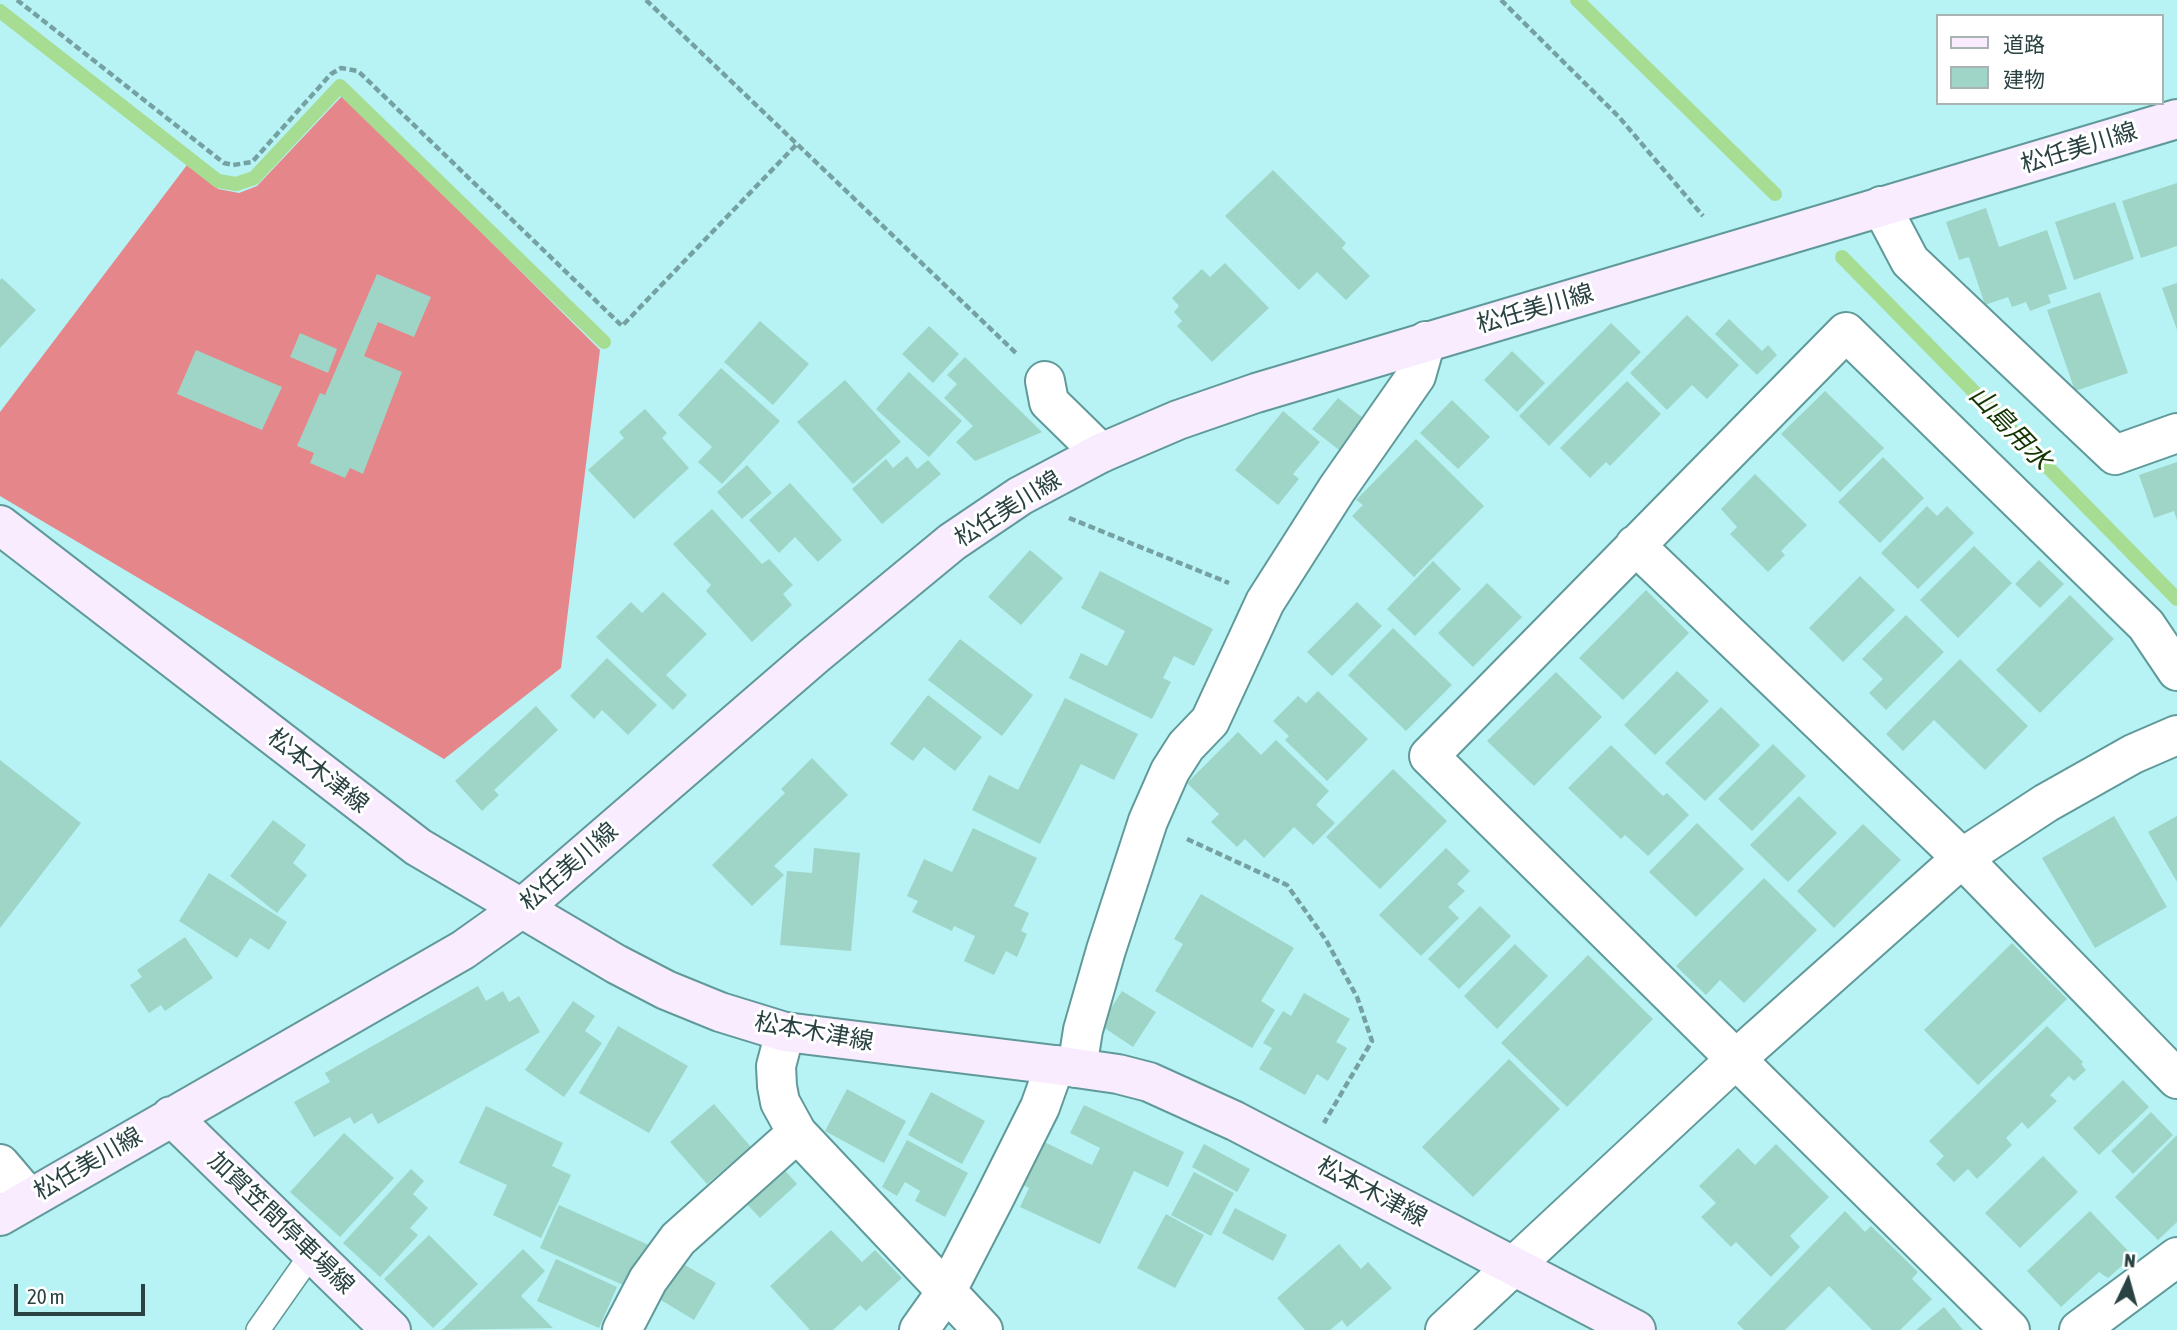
<!DOCTYPE html>
<html>
<head>
<meta charset="utf-8">
<style>
  body { margin:0 }
  #map { position:relative; width:2177px; height:1330px; overflow:hidden; background:#b7f3f4; font-family:"Asap Condensed","Noto Sans JP",sans-serif }
  canvas { display:block }
  .legend { position:absolute; left:1936px; top:14px; width:228px; height:91px; box-sizing:border-box; background:#fff; border:2px solid #aab3b3; margin:0; padding:9px 12px; list-style:none; font-size:21px; color:#2a4242 }
  .legend li { display:flex; align-items:center; gap:14px; height:35px }
  .legend b { width:35px; border:2px solid #aab3b3 }
  .north { position:absolute; left:2093px; top:1246px; width:70px; height:70px; -webkit-text-stroke:5px #fff; paint-order:stroke; rotate:5deg; font-size:19px; font-weight:700; line-height:28px; text-align:center; color:#2a4242 }
  .north::after { content:''; display:block; margin:auto; width:24px; height:32px; background:#2a4242; clip-path:polygon(50% 0,100% 100%,50% 72%,0 100%) }
  .scale { position:absolute; left:14px; top:1284px; width:131px; height:32px; box-sizing:border-box; border:4px solid #2a4242; border-top:0; padding-left:9px; font-size:21px; line-height:24px; white-space:nowrap; color:#2a4242; -webkit-text-stroke:5px #fff; paint-order:stroke }
</style>
</head>
<body>
<div id="map">
<canvas width="2177" height="1330"></canvas>
<ul class="legend">
<li><b style="height:9px;background:#f9ecfe"></b>道路</li>
<li><b style="height:19px;background:#9ed5c7"></b>建物</li>
</ul>
<div class="north">N</div>
<div class="scale">20 m</div>
</div>
<script>
const context = document.querySelector('canvas').getContext('2d');
context.lineJoin = 'round';
function fillPath(path, color) { context.fillStyle = color; context.fill(path, 'evenodd'); }
const toPath = rows => new Path2D(rows.map(r => 'M' + r).join(''));
function stroke(path, color, width, dash) { context.strokeStyle = color; context.lineWidth = width; context.lineCap = dash ? 'butt' : 'round'; context.setLineDash(dash || []); context.stroke(path); }
function drawText(font, color, halo, rows, align = 'center') {
  context.font = font + ' "Asap Condensed","Noto Sans JP",sans-serif'; context.lineWidth = 6; context.setLineDash([]); context.textBaseline = 'middle'; context.strokeStyle = halo; context.fillStyle = color; for (const [text, x, y, turn = 0] of rows) {
    context.save(); context.translate(x, y); context.rotate((+turn || 0) * Math.PI / 180); context.textAlign = isNaN(turn) ? turn : align; if (halo) context.strokeText(text, 0, 0); context.fillText(text, 0, 0); context.restore();
  }
}
fillPath(toPath([
  [343,95,600,350,561,668,444,759,0,496,0,412,187,165,218,189,239,193,257,186]
]), '#e5868a');
stroke(toPath([
  [1577,0,1775,194],
  [0,11,218,181,236,184,254,178,340,86,604,342],
  [1842,257,2177,599]
]), '#a6dd92', 14);
fillPath(toPath([
  [1273,170,1346,243,1342,248,1370,276,1346,300,1317,272,1299,290,1225,216],
  [2177,183,2177,246,2141,258,2122,201],
  [2115,202,2134,259,2074,280,2055,222],
  [1986,208,1999,247,2047,230,2067,289,2048,295,2051,303,2030,311,2026,302,2012,307,2008,297,1985,305,1969,257,1959,260,1946,222],
  [1225,263,1269,308,1212,362,1177,326,1182,321,1174,312,1179,306,1172,298,1202,269,1210,277],
  [377,274,431,297,414,337,378,322,364,356,402,372,363,474,350,468,345,478,310,463,314,453,297,446,320,393,325,395],
  [2,278,36,310,0,348,0,280],
  [2177,283,2177,330,2162,288],
  [2100,292,2128,373,2075,391,2047,310],
  [1687,315,1739,365,1707,399,1692,385,1667,410,1630,373],
  [1729,319,1762,351,1768,345,1777,355,1757,375,1715,334],
  [760,321,809,364,773,405,724,362],
  [1611,323,1641,352,1549,446,1519,416],
  [929,326,959,354,933,383,902,354],
  [300,333,337,349,328,373,290,357],
  [196,350,282,387,262,430,177,394],
  [1512,351,1545,383,1517,412,1484,380],
  [965,357,1042,432,975,461,956,442,973,426,944,398,957,384,947,375],
  [721,368,780,421,722,484,698,462,712,447,678,415],
  [909,372,962,421,929,457,876,409],
  [845,380,901,442,853,484,797,422],
  [1627,381,1661,414,1610,466,1606,462,1590,478,1560,448],
  [1825,391,1884,448,1840,492,1781,434],
  [1338,398,1368,422,1343,453,1312,429],
  [1452,400,1490,437,1458,469,1420,433],
  [645,409,667,433,662,438,689,468,634,519,588,470,624,438,619,432],
  [1283,411,1320,442,1293,474,1299,479,1278,505,1235,470],
  [1416,439,1484,506,1414,577,1352,516,1363,505,1356,500],
  [907,456,917,469,928,460,941,474,882,524,852,489,886,459,893,468],
  [1883,457,1924,498,1880,543,1838,502],
  [2177,462,2177,520,2174,511,2154,518,2139,475],
  [747,465,772,493,742,519,717,492],
  [1755,474,1807,525,1781,551,1785,555,1768,572,1730,534,1737,527,1721,509],
  [790,483,842,540,818,562,795,537,779,553,749,520],
  [1927,506,1937,516,1947,506,1974,533,1918,589,1881,553],
  [712,509,762,564,769,559,793,585,783,594,792,605,752,642,706,591,711,585,673,544],
  [1974,546,2012,583,1958,638,1920,600],
  [1030,550,1063,578,1021,625,988,597],
  [2039,560,2064,584,2040,608,2015,584],
  [1433,561,1461,589,1415,636,1387,609],
  [1100,571,1213,629,1194,666,1174,656,1163,678,1171,682,1152,719,1069,678,1081,653,1107,666,1125,631,1081,608],
  [1860,576,1895,610,1843,662,1809,628],
  [1487,583,1522,617,1473,667,1438,633],
  [1646,590,1689,633,1623,700,1579,658],
  [663,592,707,634,666,675,687,695,673,710,596,637,631,602,642,613],
  [2070,595,2114,639,2040,713,1996,670],
  [1357,602,1382,626,1332,676,1307,652],
  [1906,615,1944,652,1886,710,1869,693,1883,679,1862,659],
  [1393,628,1452,685,1406,731,1348,675],
  [960,639,1033,695,1002,736,928,680],
  [607,658,657,705,628,735,602,710,594,719,570,696],
  [1960,659,2028,726,1985,770,1934,720,1903,751,1886,734],
  [1677,671,1709,701,1655,755,1624,725],
  [1556,672,1602,717,1534,786,1487,741],
  [1318,691,1368,739,1327,781,1285,740,1289,736,1273,721,1298,696,1306,703],
  [928,695,982,737,955,771,924,747,913,761,890,744],
  [1065,698,1138,734,1114,780,1081,764,1040,844,972,810,989,775,1018,790],
  [536,706,558,730,494,790,499,795,482,811,455,781],
  [1721,707,1760,745,1705,801,1665,763],
  [1238,732,1261,755,1276,740,1329,791,1316,805,1335,823,1313,845,1294,827,1264,858,1245,839,1237,847,1211,822,1219,814,1187,783],
  [1773,744,1806,776,1752,831,1718,799],
  [1611,745,1663,796,1667,793,1689,815,1648,856,1625,835,1621,839,1568,788],
  [812,758,848,795,774,866,784,875,752,906,712,865,785,793,781,789],
  [0,760,81,823,0,928],
  [1393,769,1447,821,1380,889,1326,837],
  [1799,796,1837,833,1788,882,1750,845],
  [2114,816,2167,907,2095,948,2042,858],
  [2177,816,2177,882,2148,832],
  [273,820,306,845,293,863,307,875,277,913,230,876],
  [1697,823,1744,869,1696,917,1649,872],
  [1863,824,1901,860,1834,928,1797,891],
  [973,828,1037,858,1014,906,1029,913,1021,931,1027,934,1017,957,1006,951,994,975,964,961,975,936,954,926,952,931,912,912,918,901,907,896,924,859,952,872],
  [814,848,860,853,851,951,780,945,787,871,812,873],
  [1446,848,1470,871,1457,884,1465,891,1448,907,1459,918,1421,956,1379,915],
  [209,873,287,922,269,950,250,938,237,958,179,921],
  [1764,878,1817,930,1744,1003,1720,980,1706,995,1676,966],
  [1201,894,1294,948,1261,1001,1275,1010,1252,1048,1155,991,1183,944,1174,939],
  [1480,906,1511,936,1459,989,1428,959],
  [185,937,213,978,165,1011,161,1005,149,1013,130,985,142,977,137,970],
  [2012,943,2067,999,1978,1085,1924,1030],
  [1515,944,1548,976,1497,1029,1464,996],
  [1588,955,1653,1019,1567,1107,1501,1043],
  [478,986,486,1001,503,991,509,1002,519,996,540,1032,378,1124,372,1113,354,1124,350,1117,314,1137,294,1102,330,1082,325,1073],
  [1122,991,1156,1012,1133,1047,1100,1025],
  [1304,993,1350,1019,1336,1042,1347,1048,1328,1081,1317,1074,1305,1095,1259,1069,1272,1048,1263,1043,1283,1011,1291,1016],
  [573,1001,595,1016,585,1031,602,1043,564,1097,525,1070],
  [618,1026,688,1066,649,1133,579,1093],
  [2047,1026,2083,1062,2081,1064,2086,1070,2074,1081,2069,1076,2050,1095,2057,1101,2028,1129,2022,1122,2006,1138,2012,1145,1977,1179,1968,1169,1954,1182,1936,1164,1944,1156,1929,1141],
  [1509,1059,1560,1109,1473,1197,1422,1147],
  [2123,1080,2149,1107,2099,1155,2073,1128],
  [847,1089,906,1121,884,1163,825,1131],
  [931,1092,985,1121,962,1164,908,1135],
  [714,1104,751,1147,707,1184,670,1142],
  [1084,1105,1184,1152,1168,1187,1134,1171,1100,1244,1020,1207,1029,1188,1015,1181,1036,1138,1092,1165,1100,1148,1070,1133],
  [486,1106,563,1143,552,1166,571,1175,541,1238,493,1215,507,1185,459,1163],
  [2151,1112,2173,1135,2133,1174,2111,1151],
  [344,1133,394,1178,340,1237,290,1192],
  [2177,1135,2177,1222,2158,1240,2115,1197],
  [907,1140,968,1173,945,1217,915,1201,920,1191,905,1182,897,1196,882,1187],
  [1204,1144,1250,1169,1237,1192,1192,1167],
  [1776,1144,1829,1197,1790,1236,1800,1247,1771,1277,1736,1242,1731,1247,1701,1217,1716,1203,1699,1186,1738,1148,1755,1165],
  [2043,1156,2078,1192,2020,1248,1985,1213],
  [781,1166,797,1184,760,1218,743,1200],
  [411,1169,424,1181,413,1194,428,1208,410,1228,418,1235,380,1277,343,1243],
  [1194,1172,1234,1193,1211,1236,1171,1215],
  [559,1205,651,1246,632,1289,540,1248],
  [1235,1208,1287,1235,1273,1261,1222,1233],
  [1845,1211,1865,1232,1871,1226,1918,1272,1912,1279,1932,1299,1900,1330,1872,1330,1829,1286,1785,1330,1744,1330,1737,1323],
  [2090,1211,2133,1256,2108,1278,2099,1272,2061,1307,2027,1271],
  [1166,1214,1204,1235,1175,1288,1137,1268],
  [831,1230,862,1262,875,1250,902,1278,866,1311,860,1305,833,1330,810,1330,770,1286],
  [429,1235,478,1284,433,1328,384,1279],
  [1339,1244,1361,1269,1368,1262,1392,1288,1347,1327,1342,1320,1330,1330,1305,1330,1277,1298],
  [523,1249,545,1271,521,1296,553,1328,442,1330],
  [556,1259,617,1287,599,1328,537,1301],
  [678,1261,716,1283,694,1320,656,1297],
  [1944,1307,1963,1330,1916,1330]
]), '#9ed5c7');
const service = toPath([
  [258,1330,303,1266]
]);
const minor = toPath([
  [1881,206,1910,261,2115,455,2177,433],
  [1045,381,1049,402,1101,453],
  [1635,545,1962,858,2177,1079],
  [785,1032,776,1066,777,1086,780,1102,797,1133,983,1330],
  [1077,1068,1083,1030,1106,950,1148,821,1170,771,1186,746,1210,721,1265,602,1337,489,1416,376,1426,341],
  [0,1164,29,1198],
  [622,1330,648,1280,678,1239,797,1133],
  [919,1330,946,1292,994,1199,1040,1107,1055,1065],
  [2010,1330,1429,756,1846,332,2146,625,2177,671],
  [2079,1330,2177,1257]
]);
const tertiary = toPath([
  [1445,1330,1736,1059,1962,858,2046,803,2133,754,2177,735]
]);
const secondary = toPath([
  [0,525,418,847,616,964,666,990,720,1012,785,1032,1055,1065,1118,1074,1149,1082,1235,1121,1636,1330],
  [171,1116,391,1330],
  [0,1216,463,950,522,908,815,655,952,542,1020,496,1101,453,1178,420,1256,393,2177,119]
]);
stroke(service, '#60999a', 26);
stroke(minor, '#60999a', 42);
stroke(tertiary, '#60999a', 42);
stroke(secondary, '#60999a', 42);
stroke(toPath([
  [17,0,224,163,233,165,252,162,331,74,341,68,358,71,622,326,796,145],
  [646,0,1017,354],
  [1501,0,1619,117,1703,216],
  [1069,518,1229,583],
  [1187,839,1287,885,1326,940,1357,997,1372,1041,1324,1123]
]), '#76a1a2', 4.5, [7, 3.5]);
stroke(service, '#fff', 23);
stroke(minor, '#fff', 38);
stroke(tertiary, '#fff', 38);
stroke(secondary, '#f9ecfe', 38);
drawText('24px', '#2a4242', '#fff', [
  ["松任美川線",2079,148,-17],
  ["松任美川線",1535,309,-16],
  ["松任美川線",1008,509,-32],
  ["松本木津線",318,771,38],
  ["松任美川線",569,867,-41],
  ["松本木津線",814,1032,10],
  ["松任美川線",88,1164,-30],
  ["松本木津線",1372,1192,28],
  ["加賀笠間停車場線",281,1223,44]
]);
drawText('italic 26px', '#133602', '#fff', [
  ["山島用水",2010,428,46]
]);
</script>
</body>
</html>
